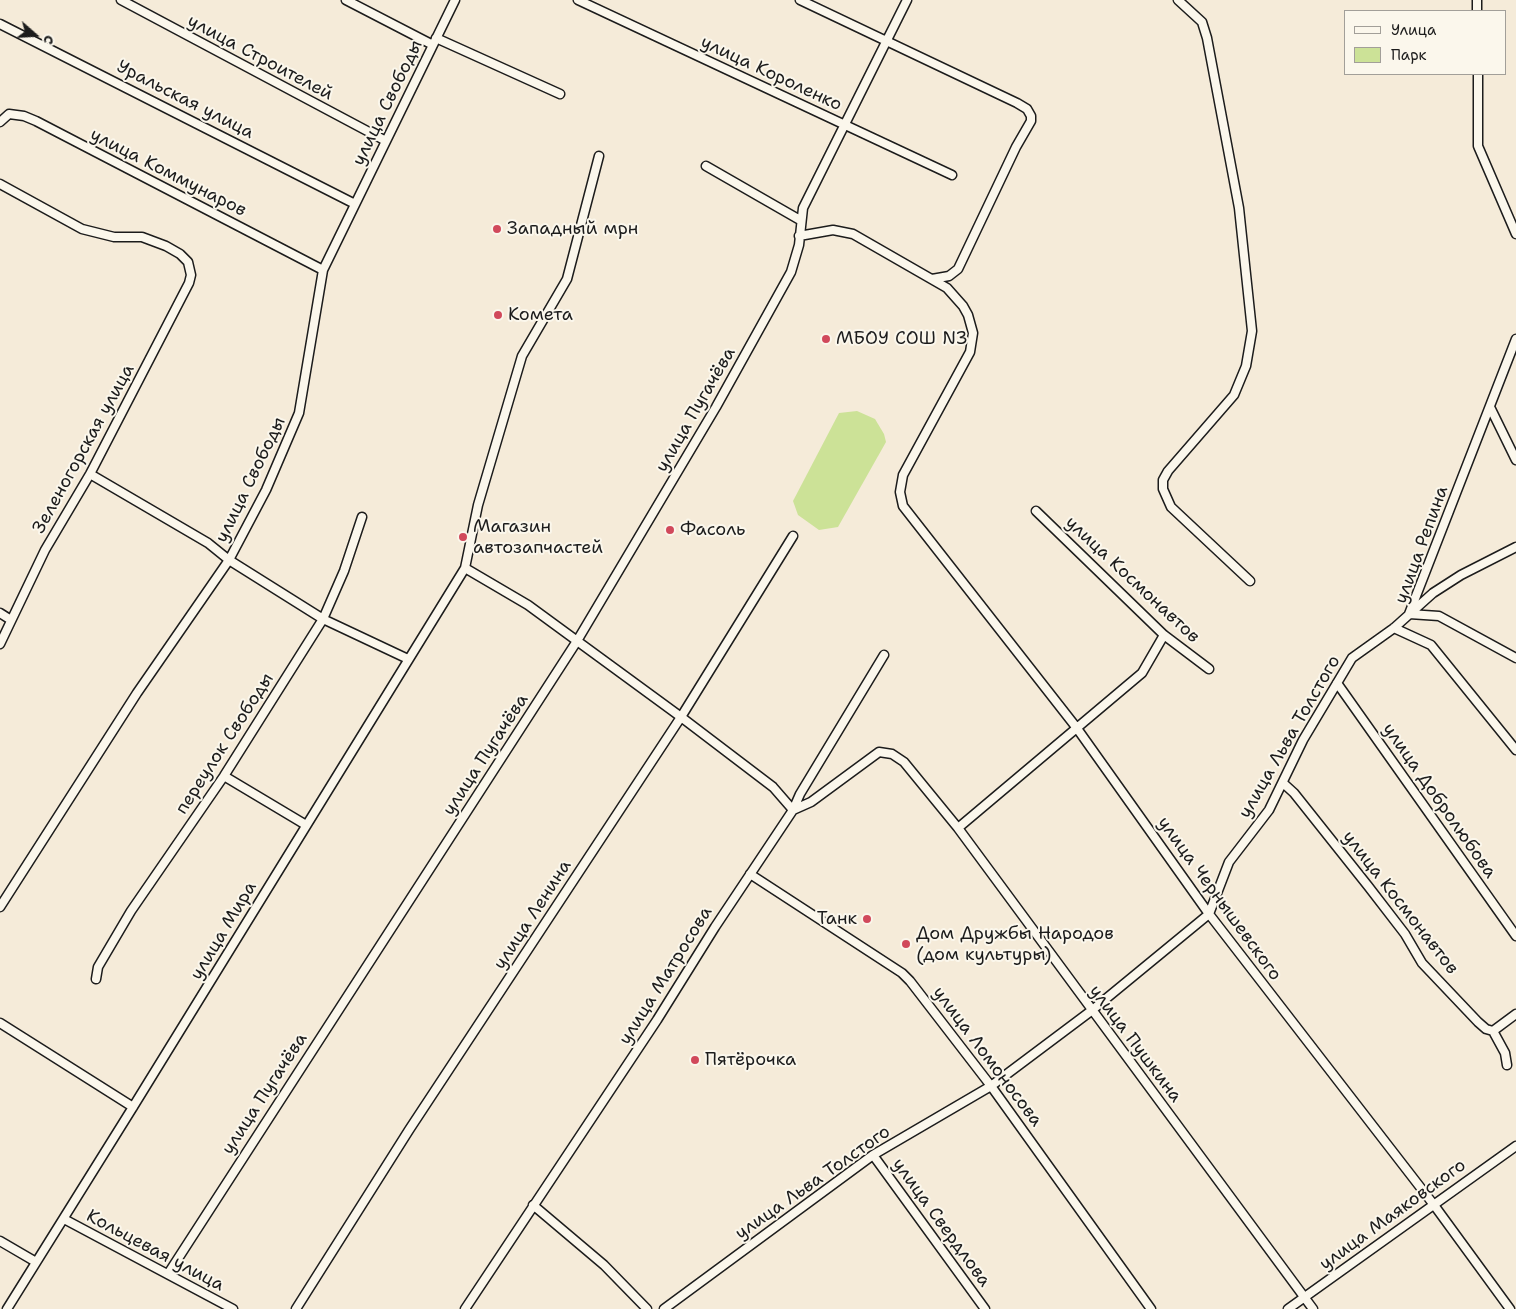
<!DOCTYPE html>
<html>
<head>
<meta charset="utf-8">
<style>
  body { margin:0 }
  #map { position:relative; width:1516px; height:1309px; overflow:hidden; background:#f5ebd9; font-family:"Shantell Sans",sans-serif }
  canvas { display:block }
  .legend { position:absolute; left:1344px; top:10px; width:162px; height:65px; box-sizing:border-box; background:#fbf7ec; border:1px solid #a29f99; margin:0; padding:6px 9px; list-style:none; font-size:15px; color:#1c1c1c }
  .legend li { display:flex; align-items:center; gap:10px; height:25px }
  .legend b { width:25px; border:1px solid #a29f99 }
  .north { position:absolute; left:10px; top:10px; width:50px; height:50px; -webkit-text-stroke:4px #fbf7ec; paint-order:stroke; rotate:109deg; font-size:14px; font-weight:700; line-height:20px; text-align:center; color:#1c1c1c }
  .north::after { content:''; display:block; margin:auto; width:18px; height:22px; background:#1c1c1c; clip-path:polygon(50% 0,100% 100%,50% 72%,0 100%) }
</style>
</head>
<body>
<div id="map">
<canvas width="1516" height="1309"></canvas>
<ul class="legend">
<li><b style="height:6px;background:#fbf7ec"></b>Улица</li>
<li><b style="height:14px;background:#cce297"></b>Парк</li>
</ul>
<div class="north">С</div>
</div>
<script>
const context = document.querySelector('canvas').getContext('2d');
context.lineJoin = 'round';
function fillPath(path, color) { context.fillStyle = color; context.fill(path, 'evenodd'); }
const toPath = rows => new Path2D(rows.map(r => 'M' + r).join(''));
function stroke(path, color, width, dash) { context.strokeStyle = color; context.lineWidth = width; context.lineCap = dash ? 'butt' : 'round'; context.setLineDash(dash || []); context.stroke(path); }
function drawText(font, color, halo, rows, align = 'center') {
  context.font = font + ' "Shantell Sans",sans-serif'; context.lineWidth = 4; context.setLineDash([]); context.textBaseline = 'middle'; context.strokeStyle = halo; context.fillStyle = color; for (const [text, x, y, turn = 0] of rows) {
    context.save(); context.translate(x, y); context.rotate((+turn || 0) * Math.PI / 180); context.textAlign = isNaN(turn) ? turn : align; if (halo) context.strokeText(text, 0, 0); context.fillText(text, 0, 0); context.restore();
  }
}
fillPath(toPath([
  [857,411,875,419,884,434,886,442,838,527,819,530,798,515,793,501,839,413]
]), '#cce297');
const minor = toPath([
  [121,0,386,141],
  [346,0,433,45],
  [578,0,952,175],
  [800,0,1017,103,1027,109,1031,116,1031,121,1016,147,958,269,949,276,932,279],
  [1178,0,1202,22,1207,38,1239,208,1252,331,1246,366,1234,395,1168,471,1163,480,1163,489,1171,507,1250,581],
  [1477,0,1477,11],
  [0,24,355,204],
  [436,38,560,94],
  [1478,74,1478,146,1516,234],
  [0,122,9,114,24,116,36,121,323,270],
  [706,166,800,220],
  [0,184,82,229,114,237,142,237,166,246,180,254,188,262,191,275,189,283,90,474,45,550,0,644],
  [799,236,833,230,853,234,947,288,963,306,968,315,973,333,970,352,903,475,900,492,903,506,1076,727,1209,914,1434,1205,1510,1309],
  [1516,339,1409,614,1439,616,1516,658],
  [1490,407,1516,460],
  [90,474,208,543,229,560,323,619,408,659],
  [1036,511,1164,635,1209,669],
  [465,568,528,605,681,717,773,787,793,810],
  [0,613,11,620],
  [1394,628,1431,645,1516,750],
  [1337,683,1516,936],
  [224,776,306,825],
  [1283,783,1294,793,1368,886,1405,934,1422,963,1478,1022,1486,1029,1493,1031,1505,1053,1507,1065],
  [793,810,811,802,879,752,892,754,904,762,958,828,1313,1309],
  [958,828,1142,673,1164,635],
  [750,874,902,973,910,981,991,1086,1151,1309],
  [0,907,137,693,229,560,266,490,299,413,323,270,455,0],
  [96,979,98,967,131,911,224,776,323,619,344,571,362,517],
  [0,1023,133,1107],
  [1493,1031,1516,1014],
  [873,1155,985,1309],
  [533,1205,604,1265,647,1309],
  [64,1219,233,1309],
  [0,1241,36,1262],
  [168,1274,577,641,716,407,791,272,799,245,803,208,907,0],
  [7,1309,133,1107,465,568,478,505,522,356,567,279,599,156],
  [296,1309,409,1130,681,717,793,536],
  [465,1309,657,1020,715,927,793,810,800,794,884,655],
  [664,1309,873,1155,991,1086,1091,1011,1209,914,1229,862,1269,810,1303,740,1352,658,1394,628,1433,593,1461,575,1516,547],
  [1288,1309,1516,1146]
]);
stroke(minor, '#1c1c1c', 11);
stroke(minor, '#fbf7ec', 8);
for (const [x, y, r, color] of [
  [497,229,5,"#d1495b"],
  [498,315,5,"#d1495b"],
  [826,339,5,"#d1495b"],
  [670,530,5,"#d1495b"],
  [463,537,5,"#d1495b"],
  [867,919,5,"#d1495b"],
  [906,944,5,"#d1495b"],
  [695,1060,5,"#d1495b"]
]) { const dot = new Path2D(); dot.arc(x, y, r, 0, 2 * Math.PI); context.fillStyle = color; context.fill(dot); stroke(dot, '#fbf7ec', 2); }
drawText('18px', '#1c1c1c', '#fbf7ec', [
  ["улица Строителей",260,58,28],
  ["улица Короленко",771,74,25],
  ["Уральская улица",185,100,27],
  ["улица Свободы",388,103,-64],
  ["улица Коммунаров",168,173,27],
  ["улица Пугачёва",696,410,-60],
  ["Зеленогорская улица",84,449,-61],
  ["улица Свободы",251,480,-64],
  ["улица Репина",1422,545,-70],
  ["улица Космонавтов",1132,580,43],
  ["улица Льва Толстого",1290,737,-60],
  ["переулок Свободы",225,744,-57],
  ["улица Пугачёва",486,755,-57],
  ["улица Добролюбова",1439,801,55],
  ["улица Чернышевского",1219,899,54],
  ["улица Космонавтов",1400,903,52],
  ["улица Ленина",533,915,-57],
  ["улица Мира",224,931,-59],
  ["улица Матросова",666,976,-58],
  ["улица Пушкина",1135,1044,53],
  ["улица Ломоносова",987,1057,53],
  ["улица Пугачёва",265,1094,-57],
  ["улица Льва Толстого",813,1183,-35],
  ["улица Маяковского",1393,1215,-36],
  ["улица Свердлова",941,1223,54],
  ["Кольцевая улица",155,1251,28]
]);
drawText('18px', '#1c1c1c', '#fbf7ec', [
  ["Западный мрн",507,229],
  ["Комета",508,315],
  ["МБОУ СОШ N3",836,339],
  ["Магазин",473,527],
  ["автозапчастей",473,548],
  ["Фасоль",680,530],
  ["Танк",857,919,"right"],
  ["Дом Дружбы Народов",916,934],
  ["(дом культуры)",916,955],
  ["Пятёрочка",705,1060]
], 'left');
</script>
</body>
</html>
